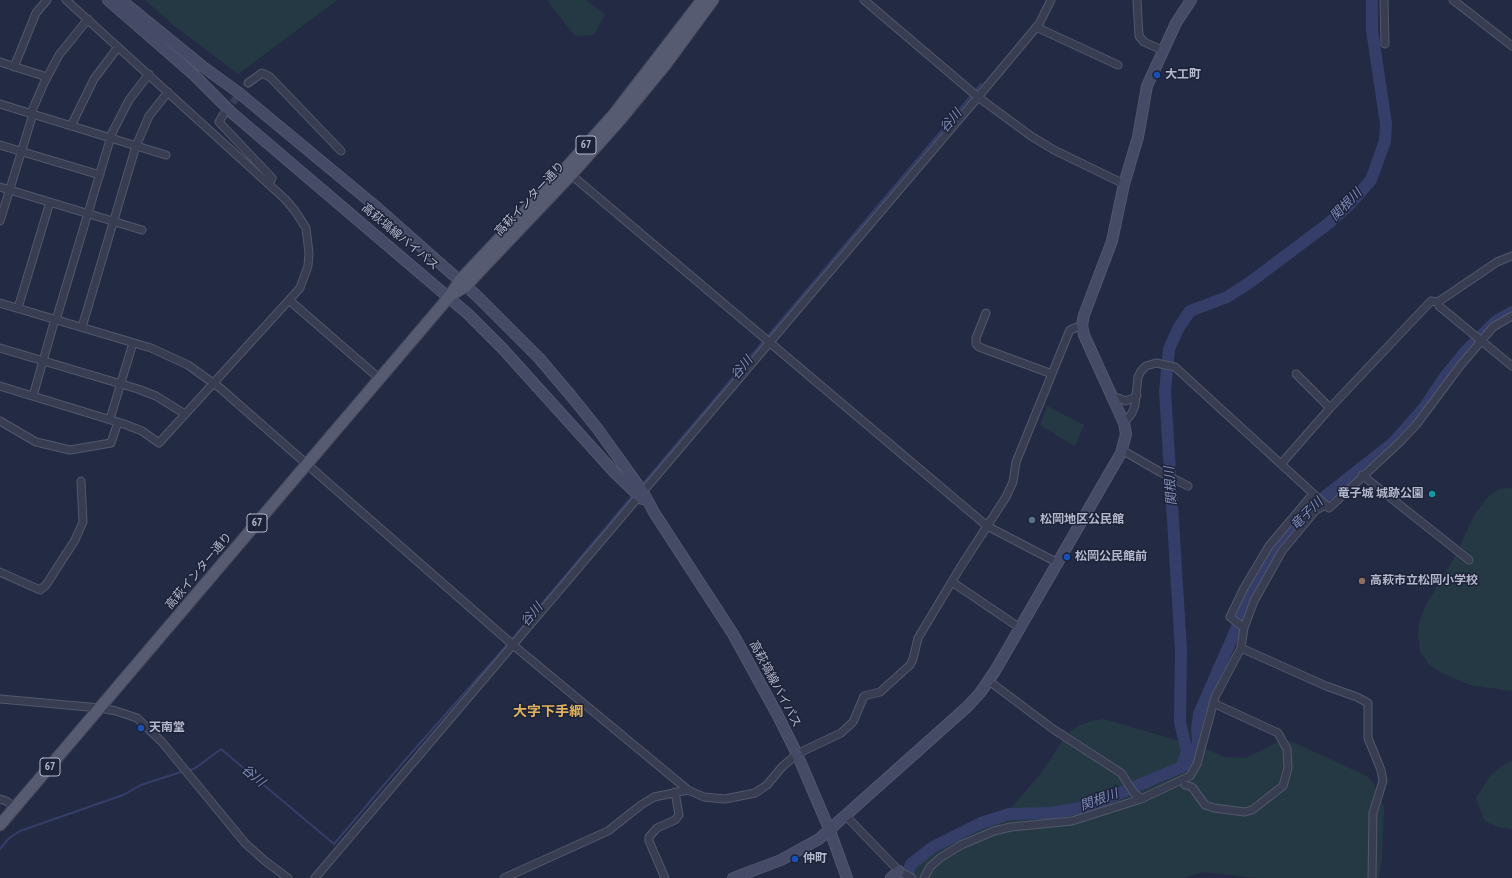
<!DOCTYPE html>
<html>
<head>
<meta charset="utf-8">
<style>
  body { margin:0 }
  canvas { display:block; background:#232a43 }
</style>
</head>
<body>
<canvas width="1512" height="878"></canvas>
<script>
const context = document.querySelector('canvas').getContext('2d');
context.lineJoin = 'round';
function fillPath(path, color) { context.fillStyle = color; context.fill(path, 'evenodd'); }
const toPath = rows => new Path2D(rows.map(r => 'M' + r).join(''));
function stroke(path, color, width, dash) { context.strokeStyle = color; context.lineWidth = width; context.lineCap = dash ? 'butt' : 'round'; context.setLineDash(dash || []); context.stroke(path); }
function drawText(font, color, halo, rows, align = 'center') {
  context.font = font + ' "PT Sans Narrow","Noto Sans JP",sans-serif'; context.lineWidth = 3; context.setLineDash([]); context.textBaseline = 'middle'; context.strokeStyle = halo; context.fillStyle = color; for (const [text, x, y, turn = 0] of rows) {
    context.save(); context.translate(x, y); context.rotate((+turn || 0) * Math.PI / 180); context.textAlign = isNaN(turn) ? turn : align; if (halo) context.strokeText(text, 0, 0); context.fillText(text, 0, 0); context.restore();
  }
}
fillPath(toPath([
  [145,0,337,0,238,74,172,24],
  [547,0,586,0,605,14,594,35,575,36],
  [1047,406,1084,425,1075,446,1040,425],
  [1512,488,1512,691,1470,685,1440,672,1429,664,1420,652,1418,636,1419,623,1426,605,1456,555,1474,515,1489,496,1499,489],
  [1104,719,1203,748,1224,757,1245,758,1263,750,1282,739,1295,743,1367,776,1374,784,1384,807,1382,859,1379,878,1256,878,1204,872,1183,878,892,878,1013,806,1042,772,1066,735,1078,726,1092,721],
  [1512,761,1512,829,1498,827,1485,821,1476,798,1490,776,1500,767]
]), '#253944');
stroke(toPath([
  [642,485,981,84],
  [188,770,194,769,221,749,334,844,406,759,514,637,634,494],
  [0,849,9,838,20,831,123,795,141,785,184,771]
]), '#343e69', 2);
stroke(toPath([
  [1182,766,1187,752,1180,722,1181,650,1165,391,1169,349,1179,327,1190,311,1227,297,1249,283,1329,223,1350,204,1371,180,1385,141,1386,124,1372,30,1372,0],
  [906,878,911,864,933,847,981,823,1009,814,1052,813,1090,806,1193,762,1198,742,1197,729,1199,714,1249,600,1267,563,1286,536,1313,506,1393,443,1424,408,1444,378,1465,352,1495,322,1512,312]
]), '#343e69', 12);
stroke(toPath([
  [226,111,248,83]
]), '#393f58', 7, [7, 3.5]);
const street = toPath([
  [864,0,978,97,1031,136,1054,150,1124,184],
  [1137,0,1139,36,1144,42,1164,51],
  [1384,0,1385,44],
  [1453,0,1512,46],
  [1036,27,1118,65],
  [0,62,47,77],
  [14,67,36,13,47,0],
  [248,83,262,73,270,77,341,151],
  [0,104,166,155],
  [31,113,44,83,59,55,88,19],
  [223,115,219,122,272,178,269,184],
  [71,126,94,79,118,47],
  [0,145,100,175],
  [569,173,987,526,1058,563],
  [0,187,142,230],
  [0,221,33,114],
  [289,300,380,379],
  [1438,302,1439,306,1512,366],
  [0,303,151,348,188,365,220,388,513,645,688,790,704,797,725,799,755,793,767,785,782,767,797,754,841,733,853,722,864,696,880,692,910,665,913,659,918,638,960,568,1006,497,1013,482,1016,462,1069,332,1070,330,1082,325],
  [18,308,50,202],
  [986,313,976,338,976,344,979,347,1052,374],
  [56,320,112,133,129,100,149,74],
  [82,327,136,146,149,116,168,92],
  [0,348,138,389,156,396,185,414],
  [1296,374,1330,408],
  [0,386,124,424,142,431,159,443,300,288,308,266,309,253,306,228,295,211,285,199,66,0],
  [33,396,55,319],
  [1112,396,1126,401,1137,396],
  [110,419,133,343],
  [0,421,36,442,70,450,111,443,118,422],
  [1124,423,1132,413,1135,405,1138,377,1141,371,1146,366,1156,363,1175,367,1329,508,1400,442,1416,425,1460,366,1493,327,1512,316],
  [1122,450,1160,472,1188,486],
  [1281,464,1330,408,1431,301,1438,302,1497,262,1512,256],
  [1362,475,1469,560],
  [0,572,40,590,46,585,75,540,83,522,81,481],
  [952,582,1020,628],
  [1244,628,1254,601,1282,551,1316,510,1326,505],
  [1241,648,1326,686,1357,697,1368,703,1368,738,1381,770,1383,781,1373,813,1372,878],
  [989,681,1053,729,1121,773,1134,793,1141,799],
  [0,699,100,708,116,711,137,718,162,742,245,843,265,861,288,878],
  [1185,785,1192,787,1205,805,1214,808,1245,812,1252,810,1283,786,1288,768,1287,749,1278,733,1213,703],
  [0,799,6,801,15,807],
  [846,816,899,871,912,878],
  [315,878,978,97,1039,24,1051,0],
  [504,878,608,831,641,805,654,797,688,790],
  [665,878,649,841,649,837,657,828,675,820,679,815,675,792],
  [924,878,930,867,940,858,961,845,994,831,1011,827,1072,821,1141,799,1190,776,1197,764,1215,697,1241,648,1244,628,1230,617,1244,588,1269,546,1313,494]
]);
const secondary = toPath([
  [108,0,193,74,232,113,468,314,502,348,614,472,642,499],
  [121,0,202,66,239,93,374,205,477,296,539,358,572,397,597,428,643,492,655,514,733,634,777,714,797,754,830,831,847,878],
  [733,878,781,860,819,839,967,707,980,693,995,671,1121,453,1126,434,1124,423,1084,335,1082,325,1084,315,1112,241,1124,184,1138,137,1147,86,1176,23,1191,0],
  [891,878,899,871]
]);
const primary = toPath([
  [453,294,466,286,477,274,571,175,620,120,666,64,713,0],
  [0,825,449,297,460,280,564,170,614,114,702,0]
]);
stroke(street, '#52586c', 9);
stroke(secondary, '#52586c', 12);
stroke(primary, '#41465b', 13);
stroke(street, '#383d52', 7);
stroke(secondary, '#454a66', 10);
stroke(primary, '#565b72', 11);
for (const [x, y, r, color] of [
  [1157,75,4,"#1a4fb4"],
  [1432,494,4,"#0f9aa8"],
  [1032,520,4,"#5c6f8a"],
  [1067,557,4,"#1a4fb4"],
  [1362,581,4,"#8d6e63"],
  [141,728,4,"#1a4fb4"],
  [795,859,4,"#1a4fb4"]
]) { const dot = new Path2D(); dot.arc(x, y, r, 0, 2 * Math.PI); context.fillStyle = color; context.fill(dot); stroke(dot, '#1c2238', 1.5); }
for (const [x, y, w] of [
  [586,145,20],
  [257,523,20],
  [50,767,20]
]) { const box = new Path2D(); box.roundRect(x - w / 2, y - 9, w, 18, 3); context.fillStyle = '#1c2238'; context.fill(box); stroke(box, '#b4b8cc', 1); }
drawText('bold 11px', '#b4b8cc', null, [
  ["67",586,145],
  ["67",257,523],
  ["67",50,767]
]);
drawText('bold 12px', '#b4b8cc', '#1c2238', [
  ["大工町",1165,75],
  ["竜子城 城跡公園",1424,494,"right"],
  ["松岡地区公民館",1040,520],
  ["松岡公民館前",1075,557],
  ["高萩市立松岡小学校",1370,581],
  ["天南堂",149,728],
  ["仲町",803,859]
], 'left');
drawText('12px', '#b4b8cc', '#1c2238', [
  ["高萩インター通り",530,199,-47],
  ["高萩塙線バイパス",400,237,40],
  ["高萩インター通り",199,571,-50],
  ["高萩塙線バイパス",775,684,62]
]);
drawText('italic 13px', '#808dbb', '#1c2238', [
  ["谷川",951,121,-50],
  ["関根川",1346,205,-46],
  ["谷川",742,368,-50],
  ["関根川",1171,486,-94],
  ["竜子川",1307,514,-45],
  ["谷川",532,615,-50],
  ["谷川",253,776,40],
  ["関根川",1099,800,-20]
]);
drawText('bold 14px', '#e0b25c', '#1c2238', [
  ["大字下手綱",548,712]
]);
</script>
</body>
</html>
